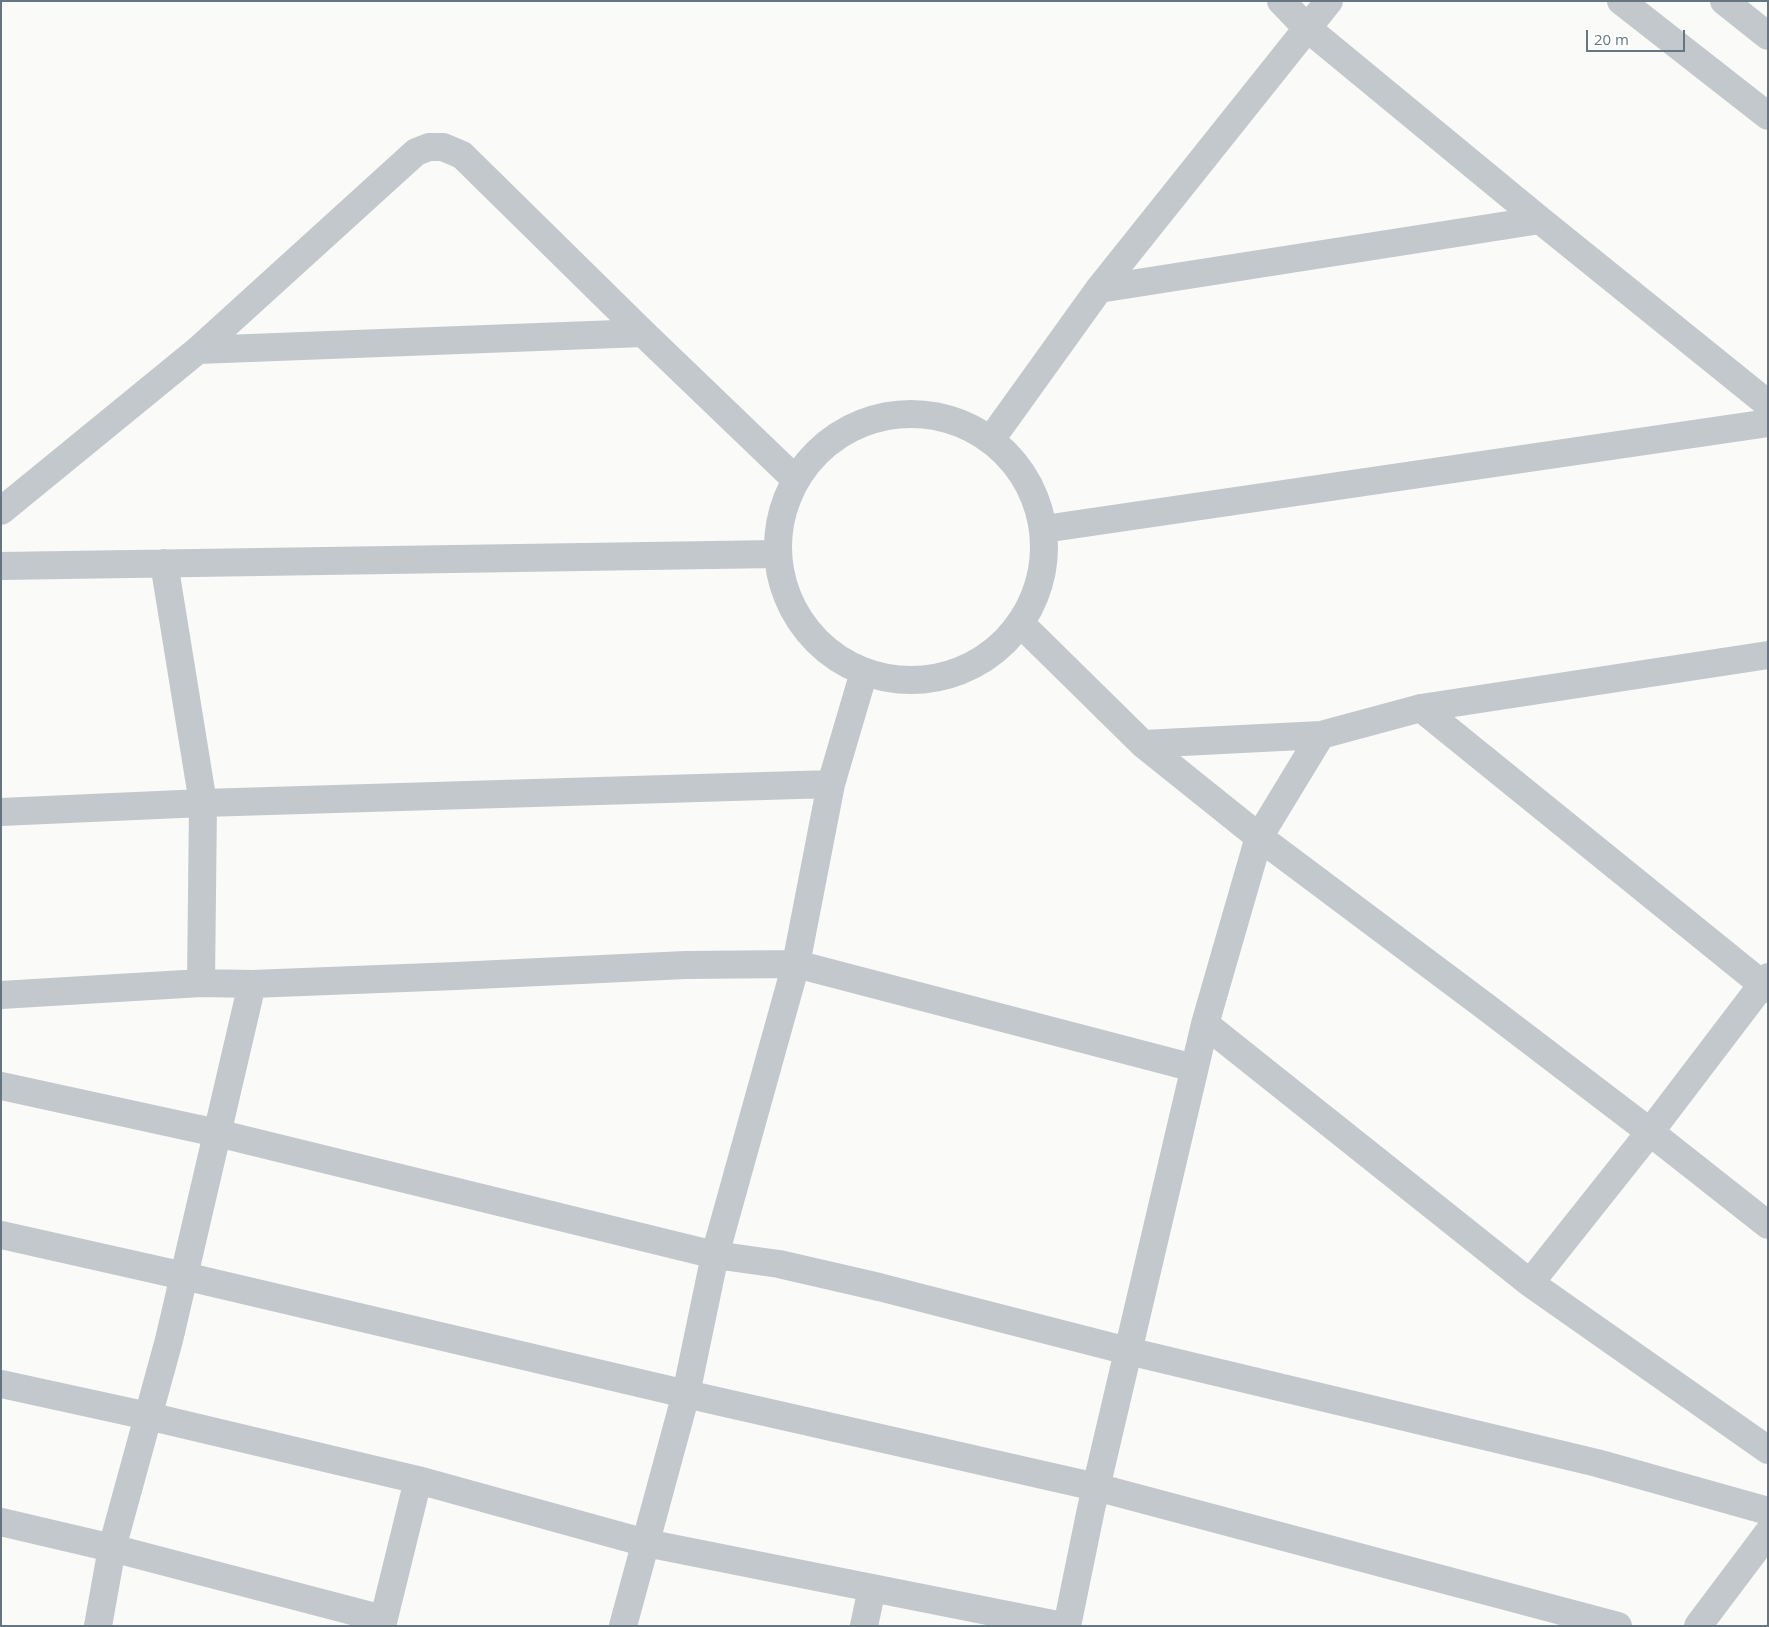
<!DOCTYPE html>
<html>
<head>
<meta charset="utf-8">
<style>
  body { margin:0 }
  #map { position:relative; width:1769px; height:1627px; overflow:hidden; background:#fafaf8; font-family:"Open Sans",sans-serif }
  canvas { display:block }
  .frame { position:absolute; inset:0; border:2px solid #657683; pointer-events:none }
  .scale { position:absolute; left:1586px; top:30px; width:99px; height:22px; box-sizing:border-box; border:2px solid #657683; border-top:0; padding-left:6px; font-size:15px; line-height:18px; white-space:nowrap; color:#657683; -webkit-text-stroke:4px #fff; paint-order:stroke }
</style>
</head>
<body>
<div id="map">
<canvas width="1769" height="1627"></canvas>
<div class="frame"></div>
<div class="scale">20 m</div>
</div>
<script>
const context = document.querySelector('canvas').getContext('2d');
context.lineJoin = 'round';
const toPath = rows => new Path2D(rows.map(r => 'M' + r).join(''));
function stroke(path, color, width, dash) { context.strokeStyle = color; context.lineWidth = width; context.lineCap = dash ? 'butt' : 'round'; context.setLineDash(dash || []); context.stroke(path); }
stroke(toPath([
  [1281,1,1307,28,1540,220,1768,404],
  [1621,1,1768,116],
  [1724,1,1768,36],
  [1099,289,1540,220],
  [198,350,643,333],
  '778 547a133 133 0 1 1 266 0a133 133 0 1 1-266 0Z',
  [992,438,1099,289,1329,1],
  [1,511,198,350,416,152,429,147,443,147,462,155,643,333,795,479],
  [1044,529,1768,423],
  [164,563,203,803,201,983],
  [1,566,777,554],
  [1021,624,1143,744,1259,837,1486,1007,1650,1132,1768,1225],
  [1421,708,1768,989],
  [1143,744,1321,735,1421,708,1768,655],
  [1,812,203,803,831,784],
  [1,995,201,983,252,984,456,976,685,965,796,964,1194,1068],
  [1205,1024,1530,1283,1768,1450],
  [1,1086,217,1133,715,1255,779,1264,879,1287,1128,1351,1597,1463,1768,1511],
  [1,1235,184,1276,686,1394,1096,1487,1618,1626],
  [1530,1283,1650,1132,1768,977],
  [1,1384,148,1416,418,1480],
  [1,1522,112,1548,383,1619],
  [872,1588,1063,1626],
  [98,1626,112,1548,169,1340,252,984],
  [382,1626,418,1480,646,1543,872,1588,864,1626],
  [623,1626,686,1394,715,1255,796,964,831,784,864,672],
  [1067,1626,1091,1509,1205,1024,1259,837,1321,735],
  [1698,1626,1768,1533]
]), '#c3c8cc', 28);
</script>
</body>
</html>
